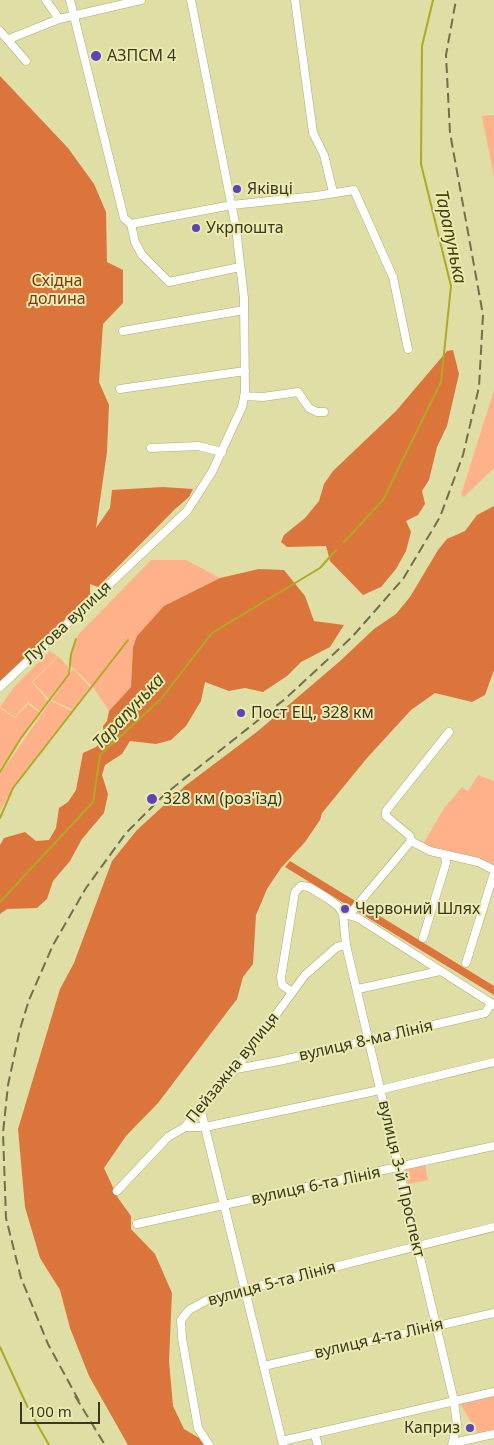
<!DOCTYPE html>
<html>
<head>
<meta charset="utf-8">
<style>
  body { margin:0 }
  #map { position:relative; width:494px; height:1445px; overflow:hidden; background:#dedea5; font-family:"Noto Sans",sans-serif }
  canvas { display:block }
  .scale { position:absolute; left:20px; top:1402px; width:80px; height:22px; box-sizing:border-box; border:2px solid #393922; border-top:0; padding-left:6px; font-size:15px; line-height:18px; white-space:nowrap; color:#393922; -webkit-text-stroke:4px #ebebb1; paint-order:stroke }
</style>
</head>
<body>
<div id="map">
<canvas width="494" height="1445"></canvas>
<div class="scale">100 m</div>
</div>
<script>
const context = document.querySelector('canvas').getContext('2d');
context.lineJoin = 'round';
function fillPath(path, color) { context.fillStyle = color; context.fill(path, 'evenodd'); }
const toPath = rows => new Path2D(rows.map(r => 'M' + r).join(''));
function stroke(path, color, width, dash) { context.strokeStyle = color; context.lineWidth = width; context.lineCap = dash ? 'butt' : 'round'; context.setLineDash(dash || []); context.stroke(path); }
function drawText(font, color, halo, rows, align = 'center') {
  context.font = font + ' "Noto Sans",sans-serif'; context.lineWidth = 4; context.setLineDash([]); context.textBaseline = 'middle'; context.strokeStyle = halo; context.fillStyle = color; for (const [text, x, y, turn = 0] of rows) {
    context.save(); context.translate(x, y); context.rotate((+turn || 0) * Math.PI / 180); context.textAlign = isNaN(turn) ? turn : align; if (halo) context.strokeText(text, 0, 0); context.fillText(text, 0, 0); context.restore();
  }
}
fillPath(toPath([
  [494,115,494,177,482,116],
  [494,390,494,468,464,497,461,495],
  [151,560,186,560,220,578,164,606,133,647,131,687,109,711,93,687,70,665,71,654,78,635],
  [50,651,57,656,32,682,48,701,40,711,28,702,15,717,0,707,14,687],
  [58,656,68,667,68,674,49,699,33,682],
  [73,669,90,687,73,710,52,700],
  [51,701,72,711,13,787,0,811,0,774],
  [28,704,39,712,0,769,0,708,15,718],
  [478,775,494,781,494,867,438,851,423,844,445,807,462,787,468,791],
  [425,1165,428,1180,408,1184,404,1170],
  [494,1394,494,1431,479,1435,459,1402]
]), '#ffb18a');
fillPath(toPath([
  [0,76,68,148,94,184,106,212,107,262,123,270,123,303,103,324,99,382,109,405,107,452,96,528,110,508,112,490,163,487,193,489,189,497,175,509,98,587,90,584,90,595,0,683],
  [453,350,459,374,447,426,437,447,429,480,422,491,425,504,418,515,406,521,411,532,406,551,396,569,381,587,363,595,330,561,326,546,287,547,281,542,284,535,305,518,319,501,324,484,333,471,396,411,447,351],
  [494,506,494,670,485,695,472,702,435,693,411,710,367,758,322,813,320,820,305,842,281,868,267,889,256,915,253,964,243,977,237,999,158,1103,126,1136,104,1168,118,1198,131,1216,131,1229,155,1254,172,1293,169,1361,173,1406,184,1429,199,1438,204,1445,128,1445,89,1376,70,1328,60,1290,40,1258,25,1207,18,1129,60,989,74,963,112,861,137,830,185,786,258,731,339,662,374,629,396,614,410,597,438,550,447,539,465,531,477,515],
  [259,569,284,570,305,596,314,621,344,625,330,647,301,662,287,676,263,692,245,688,229,691,205,682,201,701,186,726,171,740,156,744,130,741,122,754,105,765,102,775,108,794,104,813,82,839,70,861,53,881,47,899,37,908,7,909,0,914,0,845,4,838,25,832,36,841,49,840,56,828,59,808,68,802,76,790,83,753,96,747,104,738,103,726,107,721,109,711,131,687,133,647,137,636,164,606,220,578],
  [290,861,494,986,494,995,285,867]
]), '#db753c');
stroke(toPath([
  [344,542,383,500,441,382,451,286,421,164,422,46,433,0],
  [0,772,21,738,69,674,71,654,76,639],
  [0,818,13,788,128,640],
  [0,902,93,802,100,755,161,699,212,633,320,568,336,550],
  [0,1347,28,1408,49,1445]
]), '#aeaa21', 2);
const minor = toPath([
  [46,0,59,19],
  [70,0,124,218,131,224,135,242,142,255,169,282,240,267],
  [295,0,313,133,324,155,333,192],
  [0,31,26,61],
  [9,39,59,19,141,0],
  [131,224,232,205,316,196,354,190,393,277,408,349],
  [123,331,244,310],
  [120,389,245,371],
  [244,396,263,397,298,392,309,408,317,412,324,412],
  [151,448,198,446,222,452],
  [0,687,187,511,212,472,242,407,245,393,244,298,236,228,191,0],
  [411,841,430,851,478,862,494,870],
  [345,914,358,918,494,1005],
  [349,915,411,841,410,836,386,816,386,811,449,732],
  [423,938,446,863,445,855],
  [466,963,494,873],
  [358,989,440,971],
  [292,992,282,985,281,977,295,892,301,886,309,887,327,898,338,906,343,914,346,945,454,1401,457,1425,452,1445],
  [236,1069,279,1061,485,1013,491,1004],
  [200,1107,283,1445],
  [185,1127,205,1127,380,1090,494,1062],
  [117,1191,168,1137,185,1127,200,1107,236,1069,305,975,337,947,346,945],
  [137,1224,494,1146],
  [264,1366,494,1313],
  [314,1433,318,1445],
  [282,1441,494,1392],
  [453,1443,494,1434],
  [209,1445,198,1428,182,1338,181,1320,189,1310,211,1298,494,1227]
]);
stroke(minor, '#abaa73', 9);
stroke(minor, '#fff', 8);
stroke(toPath([
  [75,1396,105,1445],
  [79,1401,48,1344,21,1278,6,1218,3,1133,8,1085,20,1029,29,1000,53,945,86,888,126,833,165,794,285,699,352,637,403,579,440,517,463,455,479,387,483,315,450,133,446,55,456,0]
]), '#70704e', 2, [10, 5]);
for (const [x, y, r, color] of [
  [96,56,6,"#5d43bb"],
  [237,189,5,"#5d43bb"],
  [196,228,5,"#5d43bb"],
  [241,713,5,"#5d43bb"],
  [152,799,6,"#5d43bb"],
  [345,909,5,"#5d43bb"],
  [470,1428,5,"#5d43bb"]
]) { const dot = new Path2D(); dot.arc(x, y, r, 0, 2 * Math.PI); context.fillStyle = color; context.fill(dot); stroke(dot, '#ebebb1', 2); }
drawText('16px', '#393922', '#ebebb1', [
  ["АЗПСМ 4",107,56],
  ["Яківці",247,189],
  ["Укрпошта",206,228],
  ["Пост ЕЦ, 328 км",251,713],
  ["328 км (роз'їзд)",163,799],
  ["Червоний Шлях",355,909],
  ["Каприз",460,1428,"right"]
], 'left');
drawText('16px', '#7c3a11', '#ebebb1', [
  ["Східна",57,281],
  ["долина",57,299]
]);
drawText('16px', '#393922', '#ebebb1', [
  ["Лугова вулиця",68,623,-43],
  ["вулиця 8-ма Лінія",366,1041,-13],
  ["Пейзажна вулиця",233,1068,-51],
  ["вулиця 3-й Проспект",401,1179,77],
  ["вулиця 6-та Лінія",316,1186,-12],
  ["вулиця 5-та Лінія",272,1284,-15],
  ["вулиця 4-та Лінія",379,1339,-13]
]);
drawText('italic 18px', '#464512', '#ebebb1', [
  ["Тарапунька",450,237,78],
  ["Тарапунька",129,712,-47]
]);
</script>
</body>
</html>
